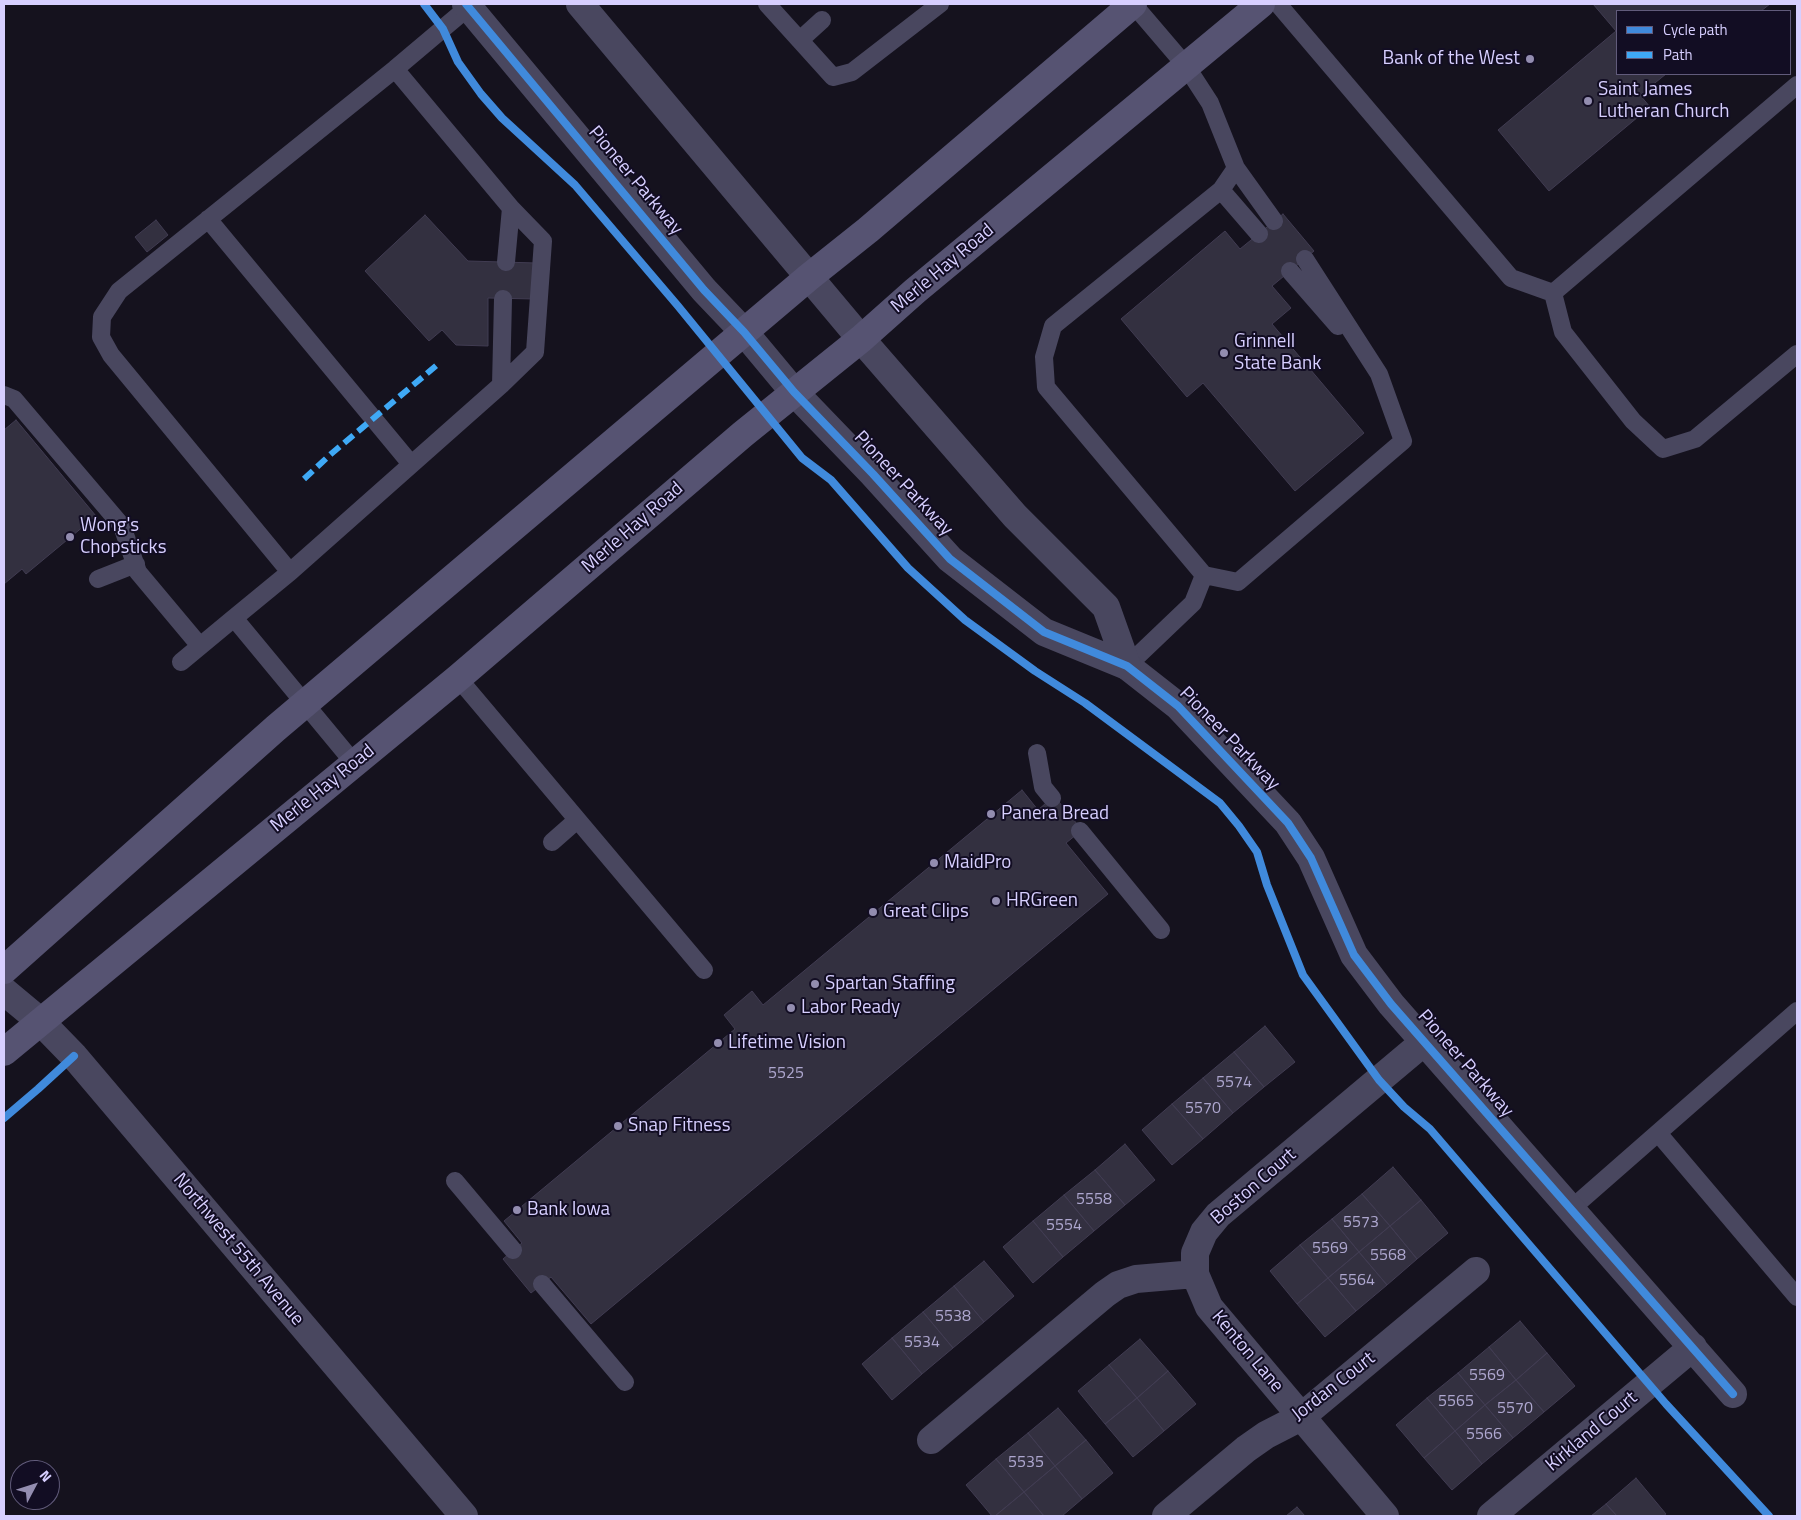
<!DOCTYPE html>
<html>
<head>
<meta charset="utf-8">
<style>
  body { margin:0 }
  #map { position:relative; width:1801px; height:1520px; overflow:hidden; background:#15121e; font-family:"Titillium Web",sans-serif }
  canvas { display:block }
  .frame { position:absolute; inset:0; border:5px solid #d7cfff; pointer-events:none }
  .legend { position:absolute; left:1616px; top:10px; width:175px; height:65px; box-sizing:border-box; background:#120d23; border:1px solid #615b7b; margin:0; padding:6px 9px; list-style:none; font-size:15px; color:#d7cfff }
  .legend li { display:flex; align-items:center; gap:10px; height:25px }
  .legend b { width:25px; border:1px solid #615b7b }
  .north { position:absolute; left:10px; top:1460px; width:50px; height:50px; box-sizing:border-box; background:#120d23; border:1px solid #615b7b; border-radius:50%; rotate:50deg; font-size:14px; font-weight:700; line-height:20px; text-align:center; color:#d7cfff }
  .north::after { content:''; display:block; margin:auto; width:18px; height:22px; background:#938db0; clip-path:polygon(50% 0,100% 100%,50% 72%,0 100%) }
</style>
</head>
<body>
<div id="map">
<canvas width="1801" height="1520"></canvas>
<div class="frame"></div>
<ul class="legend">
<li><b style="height:6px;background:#408adc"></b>Cycle path</li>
<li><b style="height:6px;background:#3fa9f5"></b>Path</li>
</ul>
<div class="north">N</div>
</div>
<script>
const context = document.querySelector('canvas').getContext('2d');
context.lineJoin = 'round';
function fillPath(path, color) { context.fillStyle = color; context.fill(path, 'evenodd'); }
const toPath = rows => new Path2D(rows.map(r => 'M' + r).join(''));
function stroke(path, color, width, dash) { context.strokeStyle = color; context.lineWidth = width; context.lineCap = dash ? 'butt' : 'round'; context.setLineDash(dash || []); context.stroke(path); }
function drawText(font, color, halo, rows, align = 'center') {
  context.font = font + ' "Titillium Web",sans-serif'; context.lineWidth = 4; context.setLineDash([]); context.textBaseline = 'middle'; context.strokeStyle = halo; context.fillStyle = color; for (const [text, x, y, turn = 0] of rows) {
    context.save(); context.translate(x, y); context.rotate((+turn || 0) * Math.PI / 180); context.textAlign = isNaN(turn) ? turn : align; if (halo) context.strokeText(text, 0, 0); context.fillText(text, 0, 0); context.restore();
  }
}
const building = toPath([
  [1593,4,1770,4,1761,11,1617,11,1617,74,1666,74,1640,95,1650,107,1549,191,1498,130,1616,31,1593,4],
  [1283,214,1314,251,1272,286,1291,308,1272,324,1364,433,1295,491,1203,383,1187,397,1121,319,1225,231,1240,249,1283,214],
  [425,215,468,261,536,263,535,299,488,298,488,346,456,345,442,330,429,341,365,271,425,215],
  [156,220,168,235,147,252,135,237,156,220],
  [16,420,96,516,26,574,22,569,4,584,4,430,16,420],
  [1022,790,1038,810,1054,796,1082,830,1066,843,1108,894,591,1324,551,1277,531,1293,503,1259,522,1243,504,1221,735,1029,724,1015,752,991,763,1005,1022,790],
  [1265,1026,1295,1062,1264,1087,1234,1052,1265,1026],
  [1234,1052,1264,1087,1233,1113,1203,1078,1234,1052],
  [1203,1078,1233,1113,1203,1139,1172,1104,1203,1078],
  [1172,1104,1203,1139,1172,1165,1142,1130,1172,1104],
  [1125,1144,1155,1180,1125,1205,1095,1170,1125,1144],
  [1393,1167,1421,1200,1390,1226,1362,1194,1393,1167],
  [1095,1170,1125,1205,1094,1231,1064,1195,1095,1170],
  [1362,1194,1390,1226,1359,1252,1332,1219,1362,1194],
  [1064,1195,1094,1231,1063,1257,1033,1221,1064,1195],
  [1421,1200,1448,1233,1417,1259,1390,1226,1421,1200],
  [1332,1219,1359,1252,1328,1278,1300,1245,1332,1219],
  [1033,1221,1063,1257,1033,1283,1003,1247,1033,1221],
  [1390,1226,1417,1259,1387,1285,1359,1252,1390,1226],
  [1300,1245,1328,1278,1297,1304,1270,1271,1300,1245],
  [1359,1252,1387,1285,1356,1311,1328,1278,1359,1252],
  [984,1261,1014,1296,984,1322,954,1286,984,1261],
  [1328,1278,1356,1311,1325,1337,1297,1304,1328,1278],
  [954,1286,984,1322,953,1348,923,1312,954,1286],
  [923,1312,953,1348,922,1374,892,1338,923,1312],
  [1520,1321,1547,1353,1516,1380,1489,1347,1520,1321],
  [892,1338,922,1374,892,1400,862,1364,892,1338],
  [1140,1339,1168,1371,1137,1398,1109,1365,1140,1339],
  [1489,1347,1516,1380,1485,1405,1458,1373,1489,1347],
  [1547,1353,1575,1386,1544,1412,1516,1380,1547,1353],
  [1109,1365,1137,1398,1105,1424,1078,1391,1109,1365],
  [1168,1371,1196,1404,1164,1431,1137,1398,1168,1371],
  [1458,1373,1485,1405,1455,1431,1427,1398,1458,1373],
  [1516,1380,1544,1412,1513,1438,1485,1405,1516,1380],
  [1137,1398,1164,1431,1133,1457,1105,1424,1137,1398],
  [1427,1398,1455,1431,1424,1458,1396,1425,1427,1398],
  [1485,1405,1513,1438,1482,1464,1455,1431,1485,1405],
  [1058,1408,1086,1440,1055,1466,1028,1433,1058,1408],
  [1455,1431,1482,1464,1452,1490,1424,1458,1455,1431],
  [1028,1433,1055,1466,1024,1492,996,1459,1028,1433],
  [1086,1440,1113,1473,1082,1499,1055,1466,1086,1440],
  [996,1459,1024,1492,995,1516,992,1516,966,1485,996,1459],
  [1055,1466,1082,1499,1062,1516,1044,1516,1024,1492,1055,1466],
  [1636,1478,1666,1514,1663,1516,1617,1516,1606,1504,1636,1478],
  [1024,1492,1044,1516,995,1516,1024,1492],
  [1606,1504,1617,1516,1591,1516,1606,1504],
  [1297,1507,1305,1516,1286,1516,1297,1507]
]);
fillPath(building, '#333040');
stroke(building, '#413c52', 1);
stroke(toPath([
  [767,4,833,77,852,72,940,4],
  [1278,4,1511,278,1553,293,1797,85],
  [800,40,822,20],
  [1236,168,1274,221],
  [1221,190,1259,234],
  [208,219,411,464],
  [506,262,511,208],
  [1290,271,1338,326],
  [1553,293,1563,332,1633,421,1663,449,1695,439,1797,354],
  [501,385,503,299],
  [4,395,14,399,122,526,138,572,200,646],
  [290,572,111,355,101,337,102,317,119,291,395,69,472,4],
  [1204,575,1238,582,1403,441,1379,374,1305,259],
  [98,579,136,564],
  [234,618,290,572,501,385,535,352,543,241,511,208,395,69],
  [181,662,234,618,354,763],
  [1127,666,1193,603,1204,575,1046,387,1044,357,1053,326,1221,190,1236,168,1210,103,1186,66,1133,4],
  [458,678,704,970],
  [1037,753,1043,787,1052,798],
  [1080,831,1161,930],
  [552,842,577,820],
  [1658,1133,1797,1297],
  [455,1181,513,1250],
  [1571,1209,1797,1011],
  [542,1284,625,1382]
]), '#49475f', 18);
stroke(toPath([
  [1127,666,1178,706,1288,823,1311,858,1354,955,1391,1004,1733,1394],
  [4,991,40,1021,74,1056,464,1516],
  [1195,1274,1209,1307,1385,1516],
  [931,1440,1105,1294,1118,1285,1136,1279,1195,1274,1195,1253,1204,1232,1218,1215,1424,1042],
  [1166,1516,1246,1449,1266,1435,1301,1417,1476,1271],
  [1491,1516,1693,1347]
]), '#49475f', 28);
stroke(toPath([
  [466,4,704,290,744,332,794,392,873,474,950,559,1044,632,1127,666],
  [580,4,861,339,1015,516,1106,607,1127,666]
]), '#49475f', 28);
stroke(toPath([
  [4,970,276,728,809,277,868,230,1133,4],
  [4,1052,458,678,743,434,861,339,915,291,1261,4]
]), '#565372', 28);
stroke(toPath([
  [304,479,331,454,437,365]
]), '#3fa9f5', 6, [12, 6]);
stroke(toPath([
  [424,4,443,29,458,62,481,94,502,118,575,185,678,306,802,458,831,480,908,568,965,620,1035,671,1085,703,1220,803,1239,826,1257,852,1267,885,1303,975,1379,1080,1404,1107,1430,1129,1666,1404,1769,1516],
  [466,4,704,290,744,332,794,392,873,474,950,559,1044,632,1127,666,1178,706,1288,823,1311,858,1354,955,1391,1004,1733,1394],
  [4,1118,38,1089,74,1056]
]), '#408adc', 8);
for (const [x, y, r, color] of [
  [1530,59,5,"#938db0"],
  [1588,101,5,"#938db0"],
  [1224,353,5,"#938db0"],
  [70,537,5,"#938db0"],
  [991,814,5,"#938db0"],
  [934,863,5,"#938db0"],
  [996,901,5,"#938db0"],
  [873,912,5,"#938db0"],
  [815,984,5,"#938db0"],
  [791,1008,5,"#938db0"],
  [718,1043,5,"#938db0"],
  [618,1126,5,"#938db0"],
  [517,1210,5,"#938db0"]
]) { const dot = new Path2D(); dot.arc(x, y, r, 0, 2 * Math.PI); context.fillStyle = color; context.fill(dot); stroke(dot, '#120d23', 2); }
drawText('16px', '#aea7cf', null, [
  ["5525",786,1074],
  ["5574",1234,1083],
  ["5570",1203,1109],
  ["5558",1094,1200],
  ["5573",1361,1223],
  ["5554",1064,1226],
  ["5569",1330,1249],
  ["5568",1388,1256],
  ["5564",1357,1281],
  ["5538",953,1317],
  ["5534",922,1343],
  ["5569",1487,1376],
  ["5565",1456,1402],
  ["5570",1515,1409],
  ["5566",1484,1435],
  ["5535",1026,1463]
]);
drawText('19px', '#d7cfff', '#120d23', [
  ["Bank of the West",1520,59,"right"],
  ["Saint James",1598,90],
  ["Lutheran Church",1598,112],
  ["Grinnell",1234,342],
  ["State Bank",1234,364],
  ["Wong's",80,526],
  ["Chopsticks",80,548],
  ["Panera Bread",1001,814],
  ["MaidPro",944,863],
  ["HRGreen",1006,901],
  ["Great Clips",883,912],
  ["Spartan Staffing",825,984],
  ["Labor Ready",801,1008],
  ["Lifetime Vision",728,1043],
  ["Snap Fitness",628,1126],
  ["Bank Iowa",527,1210]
], 'left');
drawText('19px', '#d7cfff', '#120d23', [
  ["Pioneer Parkway",635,181,50],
  ["Merle Hay Road",943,269,-40],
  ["Pioneer Parkway",903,484,47],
  ["Merle Hay Road",633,528,-41],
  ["Pioneer Parkway",1229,739,46],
  ["Merle Hay Road",323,789,-39],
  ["Pioneer Parkway",1465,1064,49],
  ["Boston Court",1254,1187,-41],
  ["Northwest 55th Avenue",238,1250,50],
  ["Kenton Lane",1247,1352,50],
  ["Jordan Court",1334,1387,-38],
  ["Kirkland Court",1592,1432,-40]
]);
</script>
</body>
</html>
